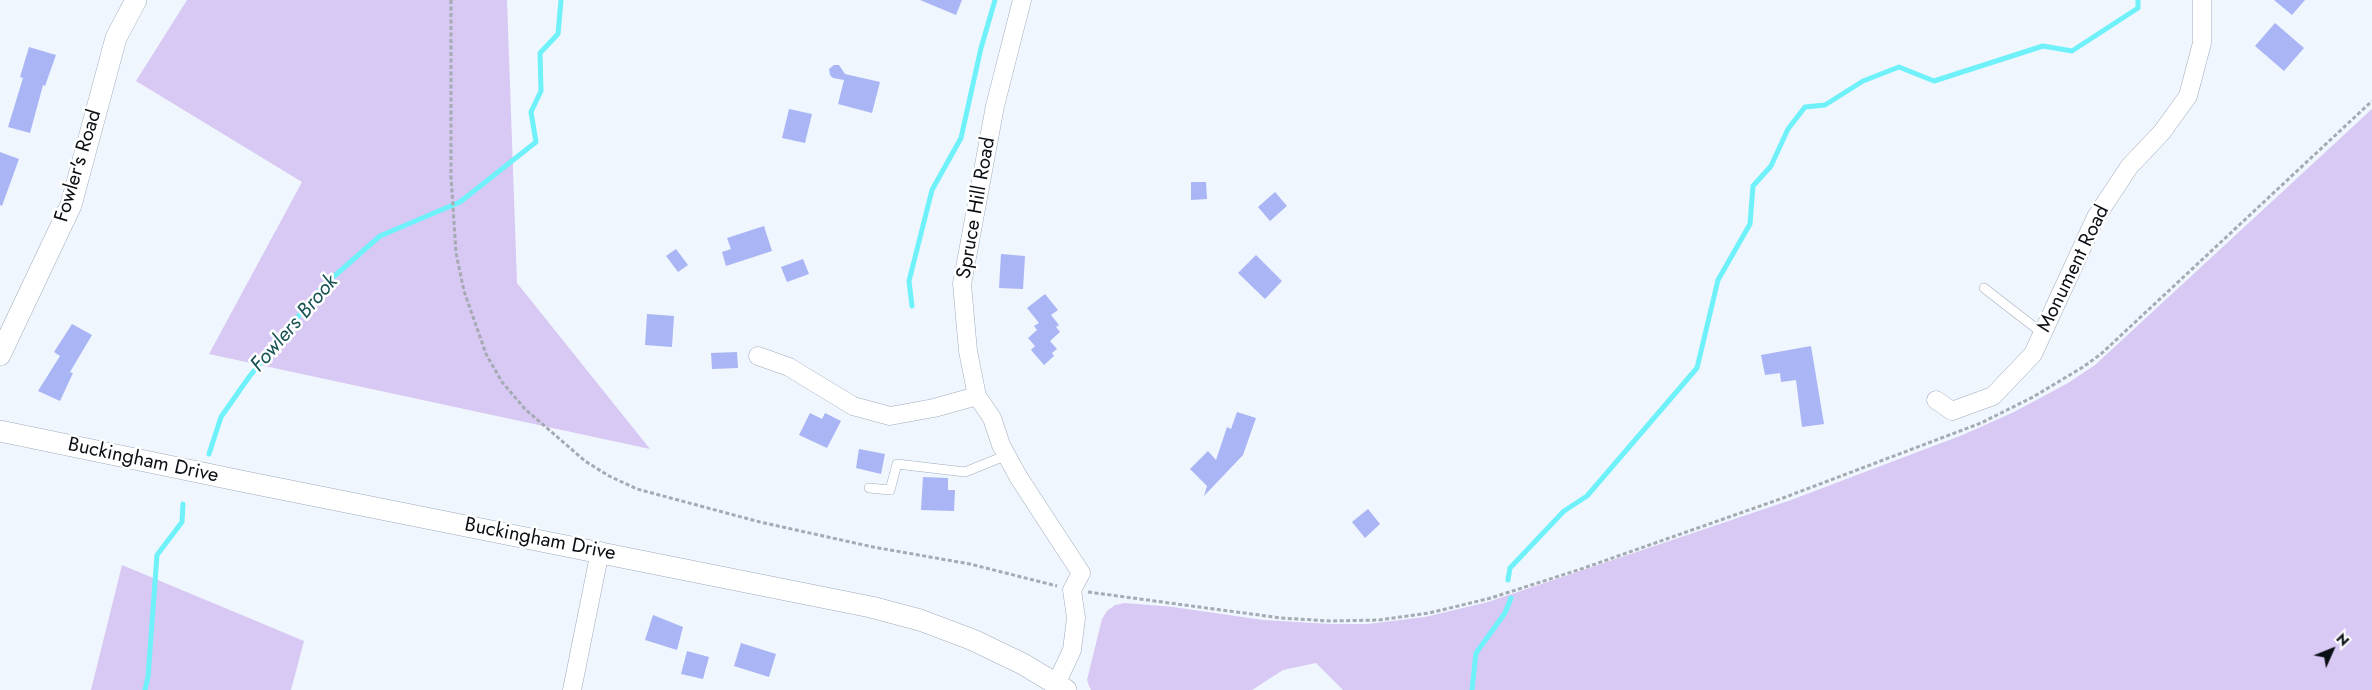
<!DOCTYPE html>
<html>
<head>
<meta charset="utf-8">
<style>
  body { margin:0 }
  #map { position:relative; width:2372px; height:690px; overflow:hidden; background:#f0f6fd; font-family:Jost,sans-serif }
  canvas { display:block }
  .north { position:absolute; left:2307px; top:625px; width:50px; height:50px; -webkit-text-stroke:4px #fff; paint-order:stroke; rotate:46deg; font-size:14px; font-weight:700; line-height:20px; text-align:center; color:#0a0f14 }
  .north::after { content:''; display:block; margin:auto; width:18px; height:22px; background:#0a0f14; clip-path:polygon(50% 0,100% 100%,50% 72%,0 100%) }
</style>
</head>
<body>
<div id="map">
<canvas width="2372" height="690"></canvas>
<div class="north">N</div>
</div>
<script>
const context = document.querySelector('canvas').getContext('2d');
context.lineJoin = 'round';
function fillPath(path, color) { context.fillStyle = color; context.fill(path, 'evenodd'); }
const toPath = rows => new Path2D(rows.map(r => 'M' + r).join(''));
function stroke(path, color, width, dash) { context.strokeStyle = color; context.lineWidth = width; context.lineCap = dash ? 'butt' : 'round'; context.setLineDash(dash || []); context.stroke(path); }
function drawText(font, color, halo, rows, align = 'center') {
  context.font = font + ' Jost,sans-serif'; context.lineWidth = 5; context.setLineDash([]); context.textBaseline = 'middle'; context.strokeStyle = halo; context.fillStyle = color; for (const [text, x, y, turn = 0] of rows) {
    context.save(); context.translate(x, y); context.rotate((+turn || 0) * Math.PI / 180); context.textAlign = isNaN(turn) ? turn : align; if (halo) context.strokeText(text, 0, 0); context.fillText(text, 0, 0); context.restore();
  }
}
fillPath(toPath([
  [187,0,507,0,517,283,650,449,209,354,302,182,136,81],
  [2372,109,2372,690,1343,690,1316,663,1283,670,1252,690,1091,690,1089,686,1087,680,1102,619,1107,611,1115,605,1125,603,1173,607,1263,620,1330,624,1368,624,1425,617,1488,602,1791,500,1965,434,2014,412,2068,383,2095,365],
  [122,565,304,641,291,690,91,690]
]), '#d8c8f4');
stroke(toPath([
  [912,306,909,281,932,190,961,138,981,48,995,0],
  [209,454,221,417,249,377,323,286,380,236,460,202,536,142,531,112,541,91,540,53,558,34,561,0],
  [1508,580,1510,568,1564,511,1587,496,1697,368,1718,280,1750,224,1753,186,1771,166,1788,129,1805,107,1825,105,1863,81,1899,67,1934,81,2043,46,2072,51,2138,8,2138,0],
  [145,690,148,677,157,555,182,522,183,504],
  [1472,690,1476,653,1505,613,1511,598]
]), '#6ff1fa', 5);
fillPath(toPath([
  [920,0,962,0,956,15],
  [2274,0,2305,0,2292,15],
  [2275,23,2304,48,2284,71,2255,46],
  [29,47,56,55,45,86,43,85,30,133,8,127,23,78,20,77],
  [834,65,839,65,845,74,880,82,872,113,838,104,844,80,833,78,830,75,829,69],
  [789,109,812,114,805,143,782,138],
  [0,152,19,159,2,206,0,205],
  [1191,182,1206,182,1207,199,1191,200],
  [1275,192,1287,206,1270,221,1258,207],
  [764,226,772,251,726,266,722,252,731,249,727,238],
  [676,249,688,265,678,272,666,256],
  [1001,254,1025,256,1023,289,999,288],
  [1256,255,1282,281,1265,299,1238,273],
  [803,259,809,274,787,282,781,267],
  [1045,294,1058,310,1051,315,1059,325,1056,327,1060,332,1050,341,1057,349,1052,353,1054,356,1044,365,1031,350,1035,346,1028,338,1037,330,1034,326,1039,323,1027,308],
  [647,314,674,316,672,347,645,345],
  [72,324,92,335,70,372,73,373,60,401,38,391,60,356,54,352],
  [1811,346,1824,424,1802,427,1796,380,1781,382,1780,373,1765,375,1761,355],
  [737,352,738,368,712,369,711,353],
  [1237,412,1256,418,1243,455,1204,496,1207,486,1190,469,1208,451,1216,460,1227,427,1231,429],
  [810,413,822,419,825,413,841,421,827,448,799,435],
  [859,449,885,454,881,474,856,468],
  [923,477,948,478,948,490,955,490,954,511,921,510],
  [1368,509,1380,524,1365,538,1352,522],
  [653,615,683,627,677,650,645,640],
  [741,643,776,654,769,677,734,666],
  [687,651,709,657,703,679,681,674]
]), '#a9b5f4');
const service = toPath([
  [1984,288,2042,333],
  [869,488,890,490,897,464,965,472,1007,455]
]);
const minor = toPath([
  [1022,0,995,106,962,284,968,351,977,396,992,418,1001,445,1019,478,1081,573,1072,590,1076,618,1072,650,1056,684],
  [758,356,789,367,853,406,890,416,934,408,977,396],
  [1936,400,1952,411,1993,396,2033,354,2096,217,2129,167,2162,132,2188,96,2202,43,2202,0],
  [572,690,600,551]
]);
const tertiary = toPath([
  [0,355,71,205,116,38,136,0],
  [0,431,246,482,871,607,920,620,973,640,1023,664,1066,690]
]);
stroke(service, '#9facbc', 10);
stroke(minor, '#9facbc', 19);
stroke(tertiary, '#9facbc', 22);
stroke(toPath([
  [451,0,451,176,456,253,464,291,486,354,502,382,525,409,585,461,609,476,637,489,760,522,873,547,970,564,1057,586],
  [1088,592,1281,618,1330,621,1379,620,1429,613,1491,598,1584,568,1783,498,1981,423,2033,397,2083,367,2101,354,2372,101]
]), '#a5abb2', 3, [4, 2.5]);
stroke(service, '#fff', 9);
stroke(minor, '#fff', 18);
stroke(tertiary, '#fff', 21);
drawText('20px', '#0a0f14', '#fff', [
  ["Fowler's Road",79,166,-73],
  ["Spruce Hill Road",977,208,-80],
  ["Monument Road",2074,269,-64],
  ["Buckingham Drive",143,461,12],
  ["Buckingham Drive",540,540,11]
]);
drawText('italic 21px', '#185255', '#fff', [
  ["Fowlers Brook",295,324,-49]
]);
</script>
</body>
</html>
